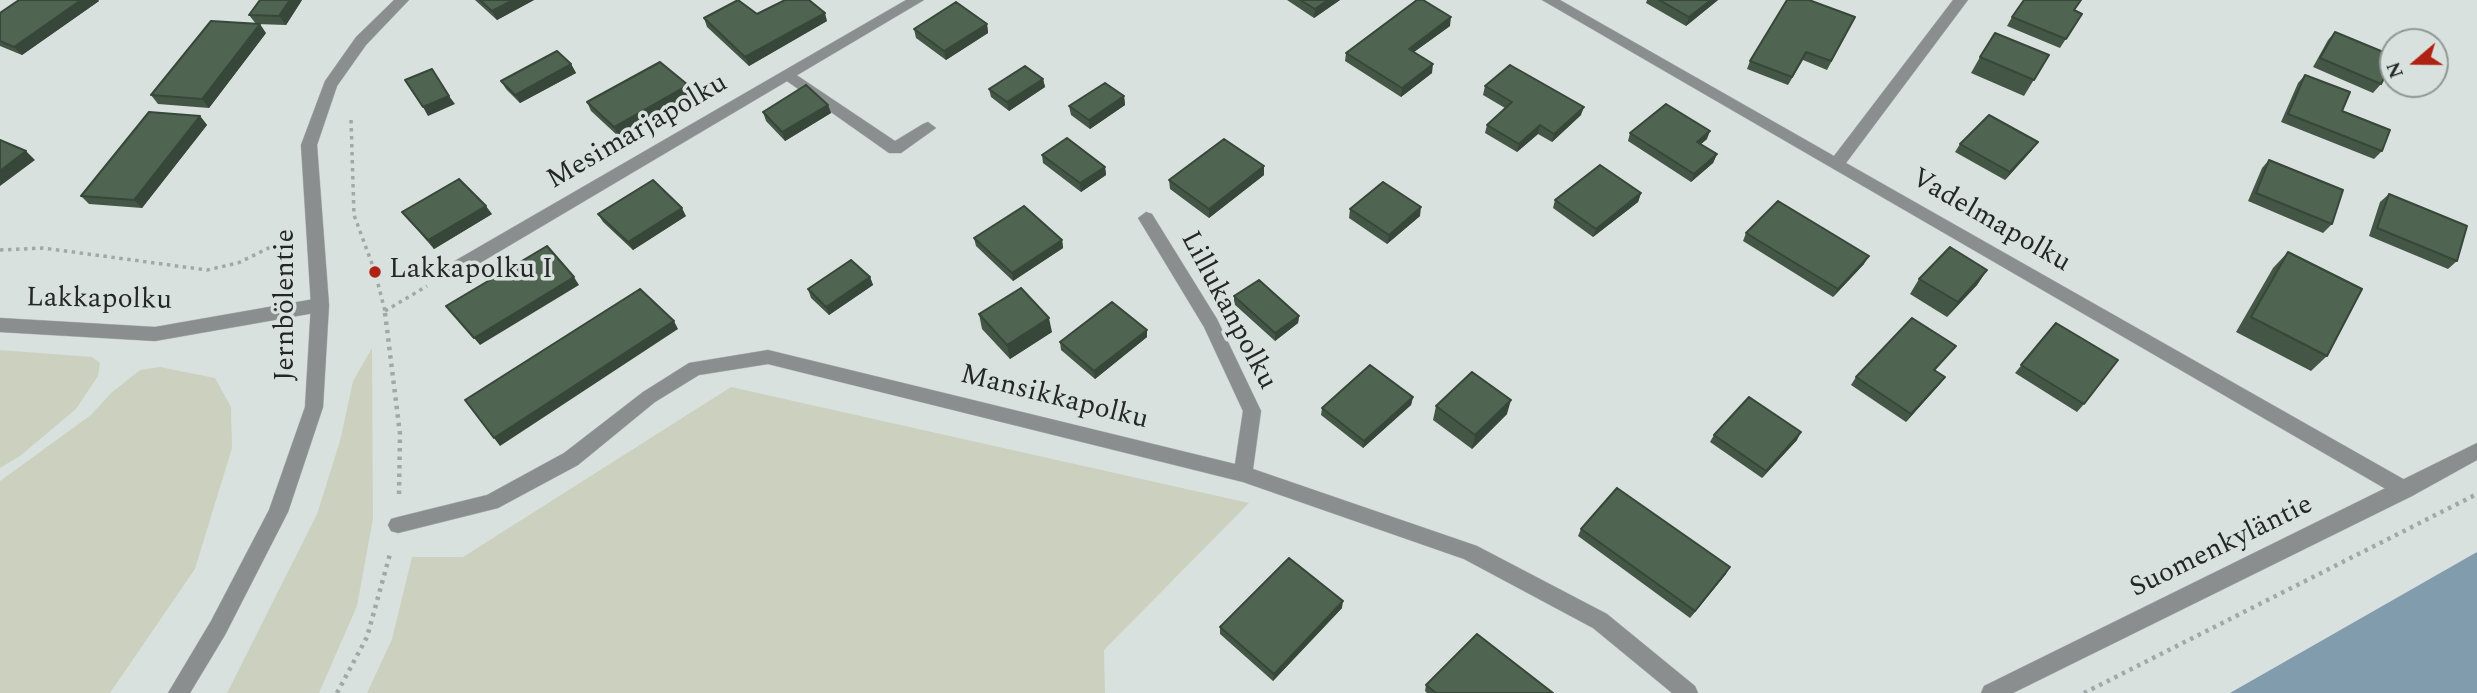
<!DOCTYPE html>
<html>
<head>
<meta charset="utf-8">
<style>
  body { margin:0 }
  #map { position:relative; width:2477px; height:693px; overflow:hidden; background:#d9e1df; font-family:Spectral,serif }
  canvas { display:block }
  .north { position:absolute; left:2379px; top:28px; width:70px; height:70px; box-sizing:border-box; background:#d9e1df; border:2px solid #919795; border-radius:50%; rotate:250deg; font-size:19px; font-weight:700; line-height:28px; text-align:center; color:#242726 }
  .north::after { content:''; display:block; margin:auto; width:24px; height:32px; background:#af2112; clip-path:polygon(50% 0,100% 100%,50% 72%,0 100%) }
</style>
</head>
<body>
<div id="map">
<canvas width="2477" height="693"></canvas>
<div class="north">N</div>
</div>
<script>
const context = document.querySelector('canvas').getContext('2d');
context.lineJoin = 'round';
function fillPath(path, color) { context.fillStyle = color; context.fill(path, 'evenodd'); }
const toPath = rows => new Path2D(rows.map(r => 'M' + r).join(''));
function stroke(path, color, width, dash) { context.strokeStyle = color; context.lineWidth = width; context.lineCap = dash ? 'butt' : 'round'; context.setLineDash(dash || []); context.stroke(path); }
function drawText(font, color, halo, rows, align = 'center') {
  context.font = font + ' Spectral,serif'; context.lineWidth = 7; context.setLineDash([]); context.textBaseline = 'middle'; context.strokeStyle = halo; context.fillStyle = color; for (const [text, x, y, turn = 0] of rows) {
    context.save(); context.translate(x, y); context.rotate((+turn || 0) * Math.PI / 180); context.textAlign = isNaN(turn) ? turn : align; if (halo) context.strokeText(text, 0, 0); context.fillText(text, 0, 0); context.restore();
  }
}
fillPath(toPath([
  [372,348,373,519,357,606,319,693,227,693,317,514,340,441,353,381],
  [0,350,92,357,100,363,98,376,76,409,20,456,0,468],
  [160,367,215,378,231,407,232,448,195,569,110,693,0,693,0,481,91,415,111,393,140,370],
  [731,387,1249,503,1104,650,1105,693,367,693,392,639,412,557,463,557]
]), '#ccd1bf');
fillPath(toPath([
  [2477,552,2477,693,2230,693]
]), '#809cad');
const service = toPath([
  [789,70,895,141,923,124,928,122,936,128,901,153,889,153,784,79,782,75,789,70]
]);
const minor = toPath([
  [906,0,924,0,458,276,446,276,444,271,446,266,906,0],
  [1542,0,1560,0,1834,156,1953,0,1968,0,1846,163,2412,484,2414,490,2412,496,2405,498,2398,496,1542,0],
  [1146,212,1152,214,1217,319,1261,411,1253,469,1477,546,1607,614,1695,686,1698,693,1672,693,1593,628,1464,559,1243,482,768,364,699,375,655,402,578,465,498,508,398,533,391,531,388,525,391,519,398,517,487,495,564,453,643,392,689,363,768,350,1235,464,1243,411,1204,327,1138,218,1146,212],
  [320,298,326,300,329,305,326,310,320,312,155,341,0,332,0,318,155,327,320,298]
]);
const tertiary = toPath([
  [394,0,409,0,366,45,337,86,317,145,329,305,323,407,288,512,225,635,190,693,168,693,211,621,269,510,305,407,311,305,301,145,325,81,356,37,394,0],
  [2477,443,2477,460,2412,496,2013,693,1981,693,1984,686,2477,443]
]);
stroke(service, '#b5bcba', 1);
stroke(minor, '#b5bcba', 1);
stroke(tertiary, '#b5bcba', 1);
stroke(toPath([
  [351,120,354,215,375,272,386,315],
  [0,250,43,248,207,270,238,263,285,240],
  [385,311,427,286]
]), '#a2a8a7', 3.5, [3.5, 4.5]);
stroke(toPath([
  [385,313,400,434,399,494],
  [337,693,367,637,390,554],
  [2084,693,2477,494]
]), '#a2a8a7', 4.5, [3.5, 5]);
fillPath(service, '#8a8e8e');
fillPath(minor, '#8a8e8e');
fillPath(tertiary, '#8a8e8e');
fillPath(toPath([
  [19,0,98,0,99,1,22,55,0,46,0,13],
  [302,0,286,25,256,24,249,15],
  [475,0,534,0,497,20],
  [1287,0,1340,0,1314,18],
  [1647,0,1718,0,1686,26,1646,3],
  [2074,11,2082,14,2060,48,2007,26,2012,17],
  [757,14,827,21,749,66,707,27,704,18],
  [1855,17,1827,70,1803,60,1788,85,1747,69,1750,61],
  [987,24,988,33,946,60,916,38,914,29],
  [1450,26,1414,52,1432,73,1401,97,1345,61,1346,53],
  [2335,32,2381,84,2373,93,2313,67,2328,40],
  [266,33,209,108,158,104,151,95],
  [2049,55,2024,96,1971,73,1980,57],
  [571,64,576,73,520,103,506,89,501,81],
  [2305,75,2382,151,2374,159,2281,122,2298,83],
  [1043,79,1045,87,1009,111,991,97,989,89],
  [688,85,692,94,618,136,591,111,587,102],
  [1485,86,1581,115,1552,142,1538,134,1517,152,1485,133,1487,125,1505,108,1483,95],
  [1124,96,1125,105,1090,129,1071,115,1069,106],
  [828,105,831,113,785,141,766,121,763,112],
  [200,116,207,125,142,208,89,204,81,196],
  [1630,133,1707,139,1701,144,1717,154,1713,163,1691,182,1628,141],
  [1960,144,2032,150,2005,180,1955,152],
  [1042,155,1105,167,1106,175,1081,192,1043,163],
  [2269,160,2332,224,2323,233,2248,201,2262,168],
  [1264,175,1209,218,1170,189,1169,180],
  [1641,193,1638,202,1593,237,1553,208,1555,200],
  [2389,194,2457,261,2448,269,2369,236,2380,202],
  [1350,209,1420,216,1387,244,1349,218],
  [402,212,492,214,434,249],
  [598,214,686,216,633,250,603,222],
  [1746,233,1864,264,1833,297,1743,241],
  [974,238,1062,240,1063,248,1013,281,976,246],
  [2288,252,2327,356,2311,371,2236,332,2273,268],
  [1987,270,1977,285,1947,317,1910,294,1919,279],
  [870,277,873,285,829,315,811,298,808,289],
  [1234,296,1299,316,1298,323,1275,341,1234,304],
  [979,314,1052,332,1010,359,982,329],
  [2056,323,2084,404,2077,412,2015,373],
  [1147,337,1095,379,1061,350,1060,342],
  [1956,346,1935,370,1945,377,1906,422,1851,385,1856,377],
  [1413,397,1411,405,1363,448,1321,415,1322,408],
  [1436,406,1507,414,1472,449,1433,420],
  [1714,435,1797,440,1762,478,1710,442],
  [1581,529,1726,574,1690,618,1578,536],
  [1342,608,1273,681,1220,634,1220,627],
  [1426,685,1553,693,1427,693,1425,691]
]), '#445746');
fillPath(toPath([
  [81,0,98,0,99,1,22,55,14,47],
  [290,0,302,0,286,25,279,16],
  [513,0,534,0,497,20,492,11],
  [1328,0,1340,0,1314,18,1315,9],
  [1711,0,1718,0,1686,26,1689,17],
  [825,13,827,21,749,66,745,57],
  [1451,17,1450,26,1407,57,1409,49],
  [260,24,266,33,209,108,202,99],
  [987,24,988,33,946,60,944,51],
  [571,64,576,73,520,103,515,95],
  [1433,64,1432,73,1401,97,1402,88],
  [1043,79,1045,87,1009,111,1007,102],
  [688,85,692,94,618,136,614,127],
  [449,96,455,104,428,116,423,107],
  [1124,96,1125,105,1090,129,1089,120],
  [828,105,831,113,785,141,782,132],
  [1584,107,1581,115,1552,142,1554,134],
  [200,116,207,125,142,208,134,200],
  [1540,125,1538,134,1517,152,1519,144],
  [1710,131,1707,139,1694,150,1697,142],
  [2038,142,2032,150,2005,180,2010,172],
  [26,151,35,160,0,186,0,171],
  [1717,154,1713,163,1691,182,1694,174],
  [1264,166,1264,175,1209,218,1209,209],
  [1105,167,1106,175,1081,192,1080,183],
  [1641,193,1638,202,1593,237,1596,229],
  [486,206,492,214,434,249,428,240],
  [1421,207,1420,216,1387,244,1389,235],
  [682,208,686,216,633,250,628,242],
  [1062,240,1063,248,1013,281,1012,273],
  [1869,256,1864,264,1833,297,1838,289],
  [1987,270,1977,285,1947,317,1958,302],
  [574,277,579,285,480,345,474,338],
  [870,277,873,285,829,315,826,307],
  [1299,316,1298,323,1275,341,1275,333],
  [1049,318,1052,332,1010,359,1007,345],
  [674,321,678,329,500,446,494,438],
  [1147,330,1147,337,1095,379,1094,371],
  [1945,377,1940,384,1906,422,1911,414],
  [1413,397,1411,405,1363,448,1364,441],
  [1511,400,1507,414,1472,449,1475,435],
  [1801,432,1797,440,1762,478,1766,471],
  [1730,567,1726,574,1690,618,1695,611],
  [1343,601,1342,608,1273,681,1274,674]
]), '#374739');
const building = toPath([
  [19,0,81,0,14,47,0,41,0,13,19,0],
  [260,0,290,0,279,16,249,15,260,0],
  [480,0,513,0,492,11,480,0],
  [738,0,757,14,785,0,809,0,825,13,745,57,704,18,738,0],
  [1300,0,1328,0,1315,9,1300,0],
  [1417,0,1423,0,1451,17,1409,49,1433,64,1402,88,1346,53,1417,0],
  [1659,0,1711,0,1689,17,1659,0],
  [1787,0,1809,0,1855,17,1831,61,1806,52,1792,77,1750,61,1787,0],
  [2024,0,2081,0,2074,10,2082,14,2066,39,2012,17,2024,0],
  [956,2,987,24,944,51,914,29,956,2],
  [211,21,260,24,202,99,151,95,211,21],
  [2335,32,2393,56,2393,61,2381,84,2320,58,2335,32],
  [1995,33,2049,55,2034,80,1980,57,1995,33],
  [557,51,571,64,515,95,501,81,557,51],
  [660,62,688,85,614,127,587,102,660,62],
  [1510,65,1584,107,1554,134,1540,125,1519,144,1487,125,1512,102,1485,86,1510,65],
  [1025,66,1043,79,1007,102,989,89,1025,66],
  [432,69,449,96,423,107,405,80,432,69],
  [2305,75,2350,92,2342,111,2390,130,2382,151,2288,114,2305,75],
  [1105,83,1124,96,1089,120,1069,106,1105,83],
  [806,85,828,105,782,132,763,112,806,85],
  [1666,104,1710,131,1697,142,1717,154,1694,174,1630,133,1666,104],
  [149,112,200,116,134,200,81,196,149,112],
  [1989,115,2038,142,2010,172,1960,144,1989,115],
  [1067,138,1105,167,1080,183,1042,155,1067,138],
  [1224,139,1264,166,1209,209,1169,180,1224,139],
  [0,140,26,151,0,171,0,140],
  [2269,160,2343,190,2332,224,2256,193,2269,160],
  [1600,165,1641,193,1596,229,1555,200,1600,165],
  [459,179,486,206,428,240,402,212,459,179],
  [653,180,682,208,628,242,598,214,653,180],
  [1383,182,1421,207,1389,235,1350,209,1383,182],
  [2389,194,2467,226,2457,261,2377,228,2389,194],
  [1778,201,1869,256,1838,289,1746,233,1778,201],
  [1024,206,1062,240,1012,273,974,238,1024,206],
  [547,246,574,277,474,338,446,306,547,246],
  [1950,247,1987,270,1958,302,1919,279,1950,247],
  [2288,252,2362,289,2327,356,2251,317,2288,252],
  [851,260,870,277,826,307,808,289,851,260],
  [1259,280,1299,316,1275,333,1234,296,1259,280],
  [1021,288,1049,318,1007,345,979,314,1021,288],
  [640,289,674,321,494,438,465,400,640,289],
  [1112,302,1147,330,1094,371,1060,342,1112,302],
  [1912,318,1956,346,1934,370,1945,377,1911,414,1856,377,1912,318],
  [2056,323,2118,360,2084,404,2021,365,2056,323],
  [1370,365,1413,397,1364,441,1322,408,1370,365],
  [1472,372,1511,400,1475,435,1436,406,1472,372],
  [1749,397,1801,432,1766,471,1714,435,1749,397],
  [1617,488,1730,567,1695,611,1581,529,1617,488],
  [1289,558,1343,601,1274,674,1220,627,1289,558],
  [1477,634,1553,693,1436,693,1426,685,1477,634]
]);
fillPath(building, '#4f6551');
stroke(building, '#374739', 2);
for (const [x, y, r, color] of [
  [375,272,7,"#af2112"]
]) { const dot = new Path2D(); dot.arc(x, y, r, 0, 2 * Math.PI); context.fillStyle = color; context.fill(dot); stroke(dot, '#d9e1df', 2.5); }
drawText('28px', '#242726', '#d9e1df', [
  ["Mesimarjapolku",638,133,-30],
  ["Vadelmapolku",1990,222,30],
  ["Lakkapolku",99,301,1],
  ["Jernbölentie",288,305,-90],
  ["Lillukanpolku",1227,311,62],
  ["Mansikkapolku",1054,399,14],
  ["Suomenkyläntie",2222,548,-26]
]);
drawText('28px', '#242726', '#d9e1df', [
  ["Lakkapolku I",389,272]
], 'left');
</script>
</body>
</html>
